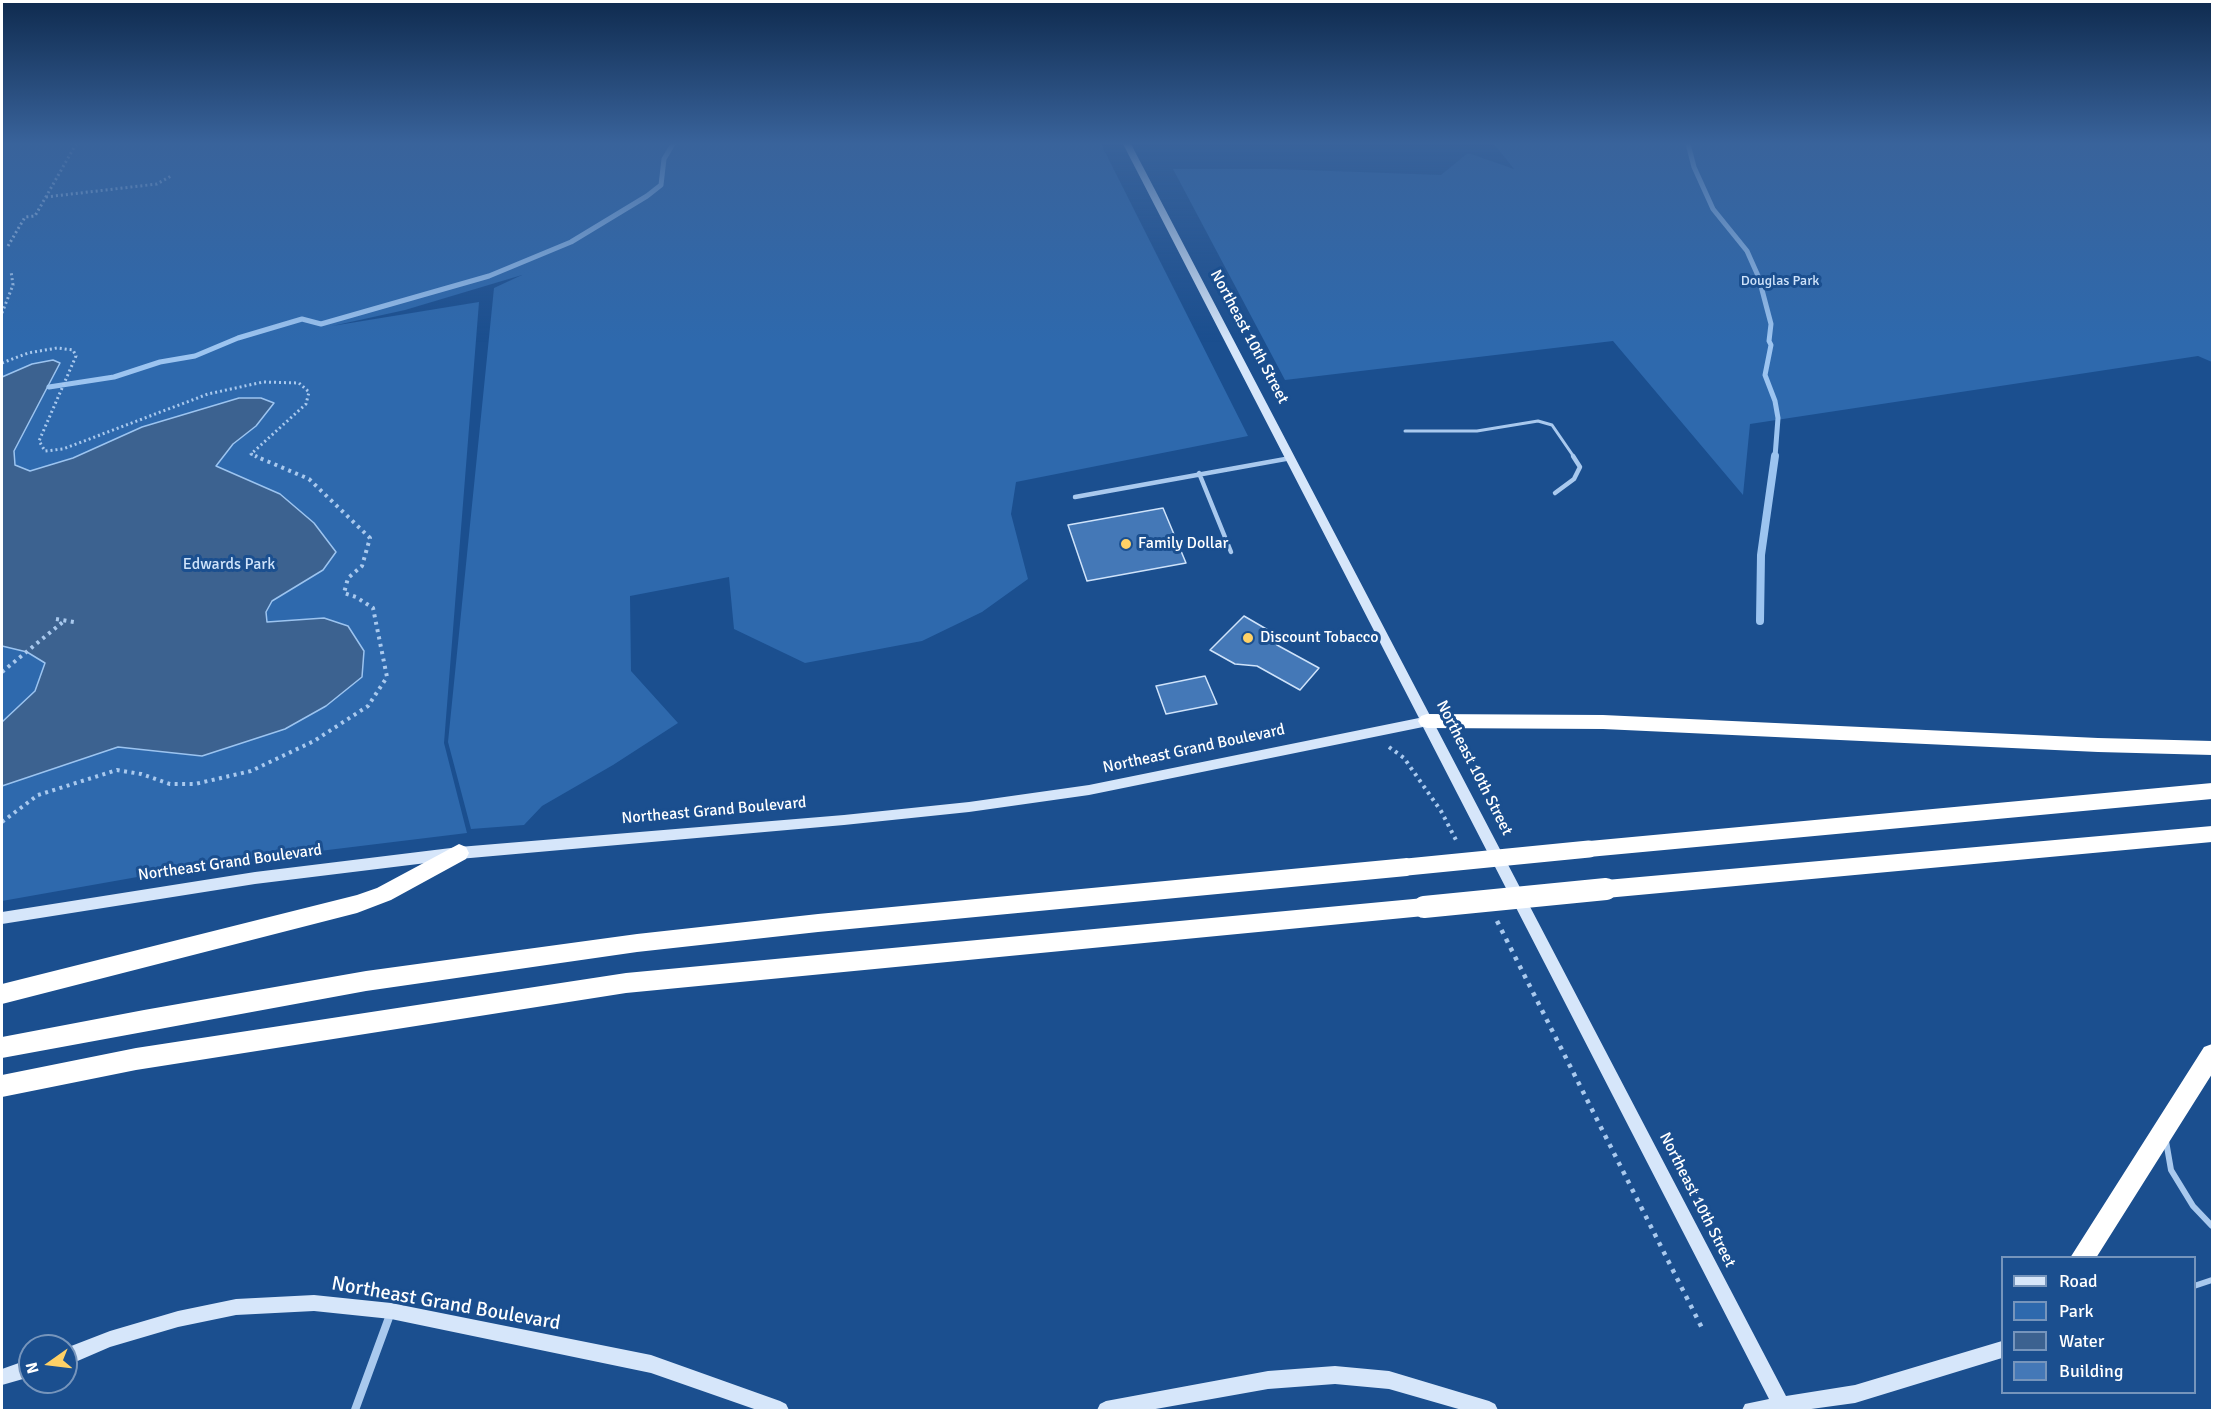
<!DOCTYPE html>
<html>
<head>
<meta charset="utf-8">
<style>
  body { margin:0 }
  #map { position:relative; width:2214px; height:1412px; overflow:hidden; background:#1b4f8f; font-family:Signika,sans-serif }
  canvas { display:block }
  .frame { position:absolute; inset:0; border:3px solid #fff; pointer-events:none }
  .legend { position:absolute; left:2001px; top:1256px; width:195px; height:138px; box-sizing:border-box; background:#1b4f8f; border:2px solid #7695bc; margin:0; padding:8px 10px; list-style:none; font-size:18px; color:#fff }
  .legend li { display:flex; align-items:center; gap:12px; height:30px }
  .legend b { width:30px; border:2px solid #7695bc }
  .north { position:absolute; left:18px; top:1334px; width:60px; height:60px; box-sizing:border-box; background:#1b4f8f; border:2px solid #7695bc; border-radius:50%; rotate:256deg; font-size:16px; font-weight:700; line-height:24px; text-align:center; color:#fff }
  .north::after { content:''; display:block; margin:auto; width:21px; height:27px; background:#ffd166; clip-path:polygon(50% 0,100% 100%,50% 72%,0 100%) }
</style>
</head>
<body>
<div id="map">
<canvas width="2214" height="1412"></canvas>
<div class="frame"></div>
<ul class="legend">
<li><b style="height:8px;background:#d6e6fa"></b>Road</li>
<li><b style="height:16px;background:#2e69ad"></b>Park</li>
<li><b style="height:16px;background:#3c6290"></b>Water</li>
<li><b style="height:16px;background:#4478b7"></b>Building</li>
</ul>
<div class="north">N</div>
</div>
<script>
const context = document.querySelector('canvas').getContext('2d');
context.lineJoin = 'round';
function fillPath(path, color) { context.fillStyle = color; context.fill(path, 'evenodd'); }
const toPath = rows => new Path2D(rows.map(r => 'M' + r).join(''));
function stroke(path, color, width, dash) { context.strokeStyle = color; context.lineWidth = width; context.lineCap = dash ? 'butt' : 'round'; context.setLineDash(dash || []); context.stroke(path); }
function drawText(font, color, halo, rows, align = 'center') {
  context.font = font + ' Signika,sans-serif'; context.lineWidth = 6; context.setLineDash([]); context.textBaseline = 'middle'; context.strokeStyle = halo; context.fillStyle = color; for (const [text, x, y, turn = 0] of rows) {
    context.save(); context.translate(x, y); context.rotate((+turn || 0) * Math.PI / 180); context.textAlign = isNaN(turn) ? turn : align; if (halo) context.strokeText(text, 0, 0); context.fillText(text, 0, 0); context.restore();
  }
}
fillPath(toPath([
  [2,144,1101,144,1248,436,1016,482,1011,514,1028,579,982,612,922,641,805,663,734,629,729,577,630,596,631,671,678,723,613,765,542,806,524,825,471,829,448,742,494,288,522,275,405,310,332,326,479,302,444,743,467,833,205,865,2,901],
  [1494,144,2212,144,2212,362,2198,356,1750,424,1743,495,1613,341,1285,380,1173,169,1277,169,1441,175,1468,153,1514,169]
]), '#2e69ad');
const water = toPath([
  [53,360,60,363,14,451,15,465,30,471,73,458,142,427,239,398,261,398,274,403,256,426,233,444,216,466,280,494,314,523,336,552,323,570,272,601,266,612,267,622,324,618,348,626,364,651,362,677,326,706,285,729,202,756,118,747,2,786,2,722,35,691,45,663,27,652,2,646,2,377,32,364,53,360]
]);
fillPath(water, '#3c6290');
stroke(water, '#9cc4f0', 1.5);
stroke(toPath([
  [1688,144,1694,167,1713,209,1747,251,1759,278,1757,283,1761,286,1771,324,1769,341,1771,345,1765,375,1775,401,1778,418,1775,457],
  [49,387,114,377,160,362,195,356,238,338,302,319,321,324,489,276,571,242,647,196,661,185,664,159,673,144]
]), '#9cc4f0', 5);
stroke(toPath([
  [1760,621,1761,555,1775,456]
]), '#9cc4f0', 8);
const building = toPath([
  [1163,508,1186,563,1087,581,1068,525,1163,508],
  [1244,616,1268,630,1277,645,1319,668,1300,690,1257,666,1235,664,1210,650,1244,616],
  [1205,676,1217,704,1166,714,1156,686,1205,676]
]);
fillPath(building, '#4478b7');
stroke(building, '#cfe3fa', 1.5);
stroke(toPath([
  [46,197,157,184,171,176],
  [8,246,25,217,35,216,76,144],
  [2,313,13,285,11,271],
  [2,363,28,353,57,348,73,350,76,356,39,441,45,451,63,449,208,394,263,382,299,383,309,392,306,404,251,454,259,457]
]), '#a9c9ee', 3, [2, 3]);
stroke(toPath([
  [56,619,74,622],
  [2,672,64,621],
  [1389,747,1404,758,1441,811,1457,842],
  [2,822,38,795,117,770,141,774,170,784,195,784,251,771,314,741,368,706,387,677,373,608,356,597,344,593,348,578,362,566,370,538,309,479,255,456]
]), '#a9c9ee', 4, [3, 4.5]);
stroke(toPath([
  [1497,921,1702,1328]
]), '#a9c9ee', 4.5, [4, 6]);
stroke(toPath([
  [1405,431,1477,431,1538,421,1552,425,1574,457]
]), '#a9c9ee', 3);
stroke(toPath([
  [1199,473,1231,552],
  [1555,493,1574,479,1580,467,1573,456],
  [1075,497,1291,458]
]), '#a9c9ee', 4.5);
stroke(toPath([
  [2166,1141,2171,1170,2193,1206,2212,1226],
  [2194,1286,2212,1280]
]), '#a9c9ee', 6);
stroke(toPath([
  [355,1410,391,1312]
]), '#a9c9ee', 8);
fillPath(toPath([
  [1123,144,1131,144,1786,1396,1855,1385,2002,1341,2002,1358,1855,1403,1804,1410,1742,1410,1745,1404,1769,1399,1423,727,1089,795,969,812,844,825,459,859,255,884,2,924,2,912,255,872,459,847,844,815,969,802,1089,785,1419,718,1123,144],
  [314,1295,391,1303,651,1355,780,1401,786,1404,789,1410,757,1410,651,1373,391,1319,314,1311,236,1315,178,1327,110,1347,66,1366,66,1348,110,1331,178,1311,236,1299,314,1295],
  [30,1359,30,1377,2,1385,2,1369,30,1359],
  [1335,1366,1389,1371,1489,1401,1495,1404,1498,1410,1462,1410,1389,1389,1335,1384,1268,1389,1150,1410,1097,1410,1100,1404,1106,1401,1268,1371,1335,1366]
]), '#d6e6fa');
fillPath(toPath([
  [1427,714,1603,715,2098,738,2212,741,2212,755,2098,752,1603,729,1427,728,1421,726,1418,721,1421,716,1427,714],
  [2212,783,2212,799,1589,857,1582,855,1579,849,1582,843,1589,841,2212,783],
  [2212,826,2212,842,1606,898,1599,895,1596,889,1599,883,1606,880,2212,826],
  [459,844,466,847,469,853,466,859,391,900,357,913,2,1004,2,984,357,895,377,888,459,844],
  [1407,858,1414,861,1417,867,1414,873,1407,876,818,932,637,952,366,991,2,1058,2,1037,144,1010,366,971,637,934,818,914,1407,858],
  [1424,898,1431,901,1434,907,1431,913,1424,916,626,993,136,1070,2,1097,2,1075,136,1048,626,973,1424,898],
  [2212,1044,2212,1074,2096,1258,2070,1258,2204,1047,2212,1044]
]), '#fff');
stroke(toPath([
  [1407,867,1589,849]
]), '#fff', 17);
stroke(toPath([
  [1424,907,1606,889]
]), '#fff', 22);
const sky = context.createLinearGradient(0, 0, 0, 342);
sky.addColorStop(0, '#0f2b4f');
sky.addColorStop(0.42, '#39639b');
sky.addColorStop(1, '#39639b00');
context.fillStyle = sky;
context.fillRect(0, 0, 2214, 342);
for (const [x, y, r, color] of [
  [1126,544,6,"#ffd166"],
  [1248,638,6,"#ffd166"]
]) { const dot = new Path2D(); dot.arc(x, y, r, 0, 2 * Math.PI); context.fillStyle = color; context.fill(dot); stroke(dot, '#1b4f8f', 2); }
drawText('14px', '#cfe3fa', '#1b4f8f', [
  ["Douglas Park",1780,281]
]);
drawText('16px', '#fff', '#1b4f8f', [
  ["Northeast 10th Street",1249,337,62],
  ["Northeast Grand Boulevard",1194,749,-12],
  ["Northeast 10th Street",1474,768,63],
  ["Northeast Grand Boulevard",714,811,-5],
  ["Northeast Grand Boulevard",230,863,-8],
  ["Northeast 10th Street",1697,1200,63]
]);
drawText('16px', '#fff', '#1b4f8f', [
  ["Family Dollar",1138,544],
  ["Discount Tobacco",1260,638]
], 'left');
drawText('16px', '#cfe3fa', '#1b4f8f', [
  ["Edwards Park",229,565]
]);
drawText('20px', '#fff', '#1b4f8f', [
  ["Northeast Grand Boulevard",446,1304,10]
]);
</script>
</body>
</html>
